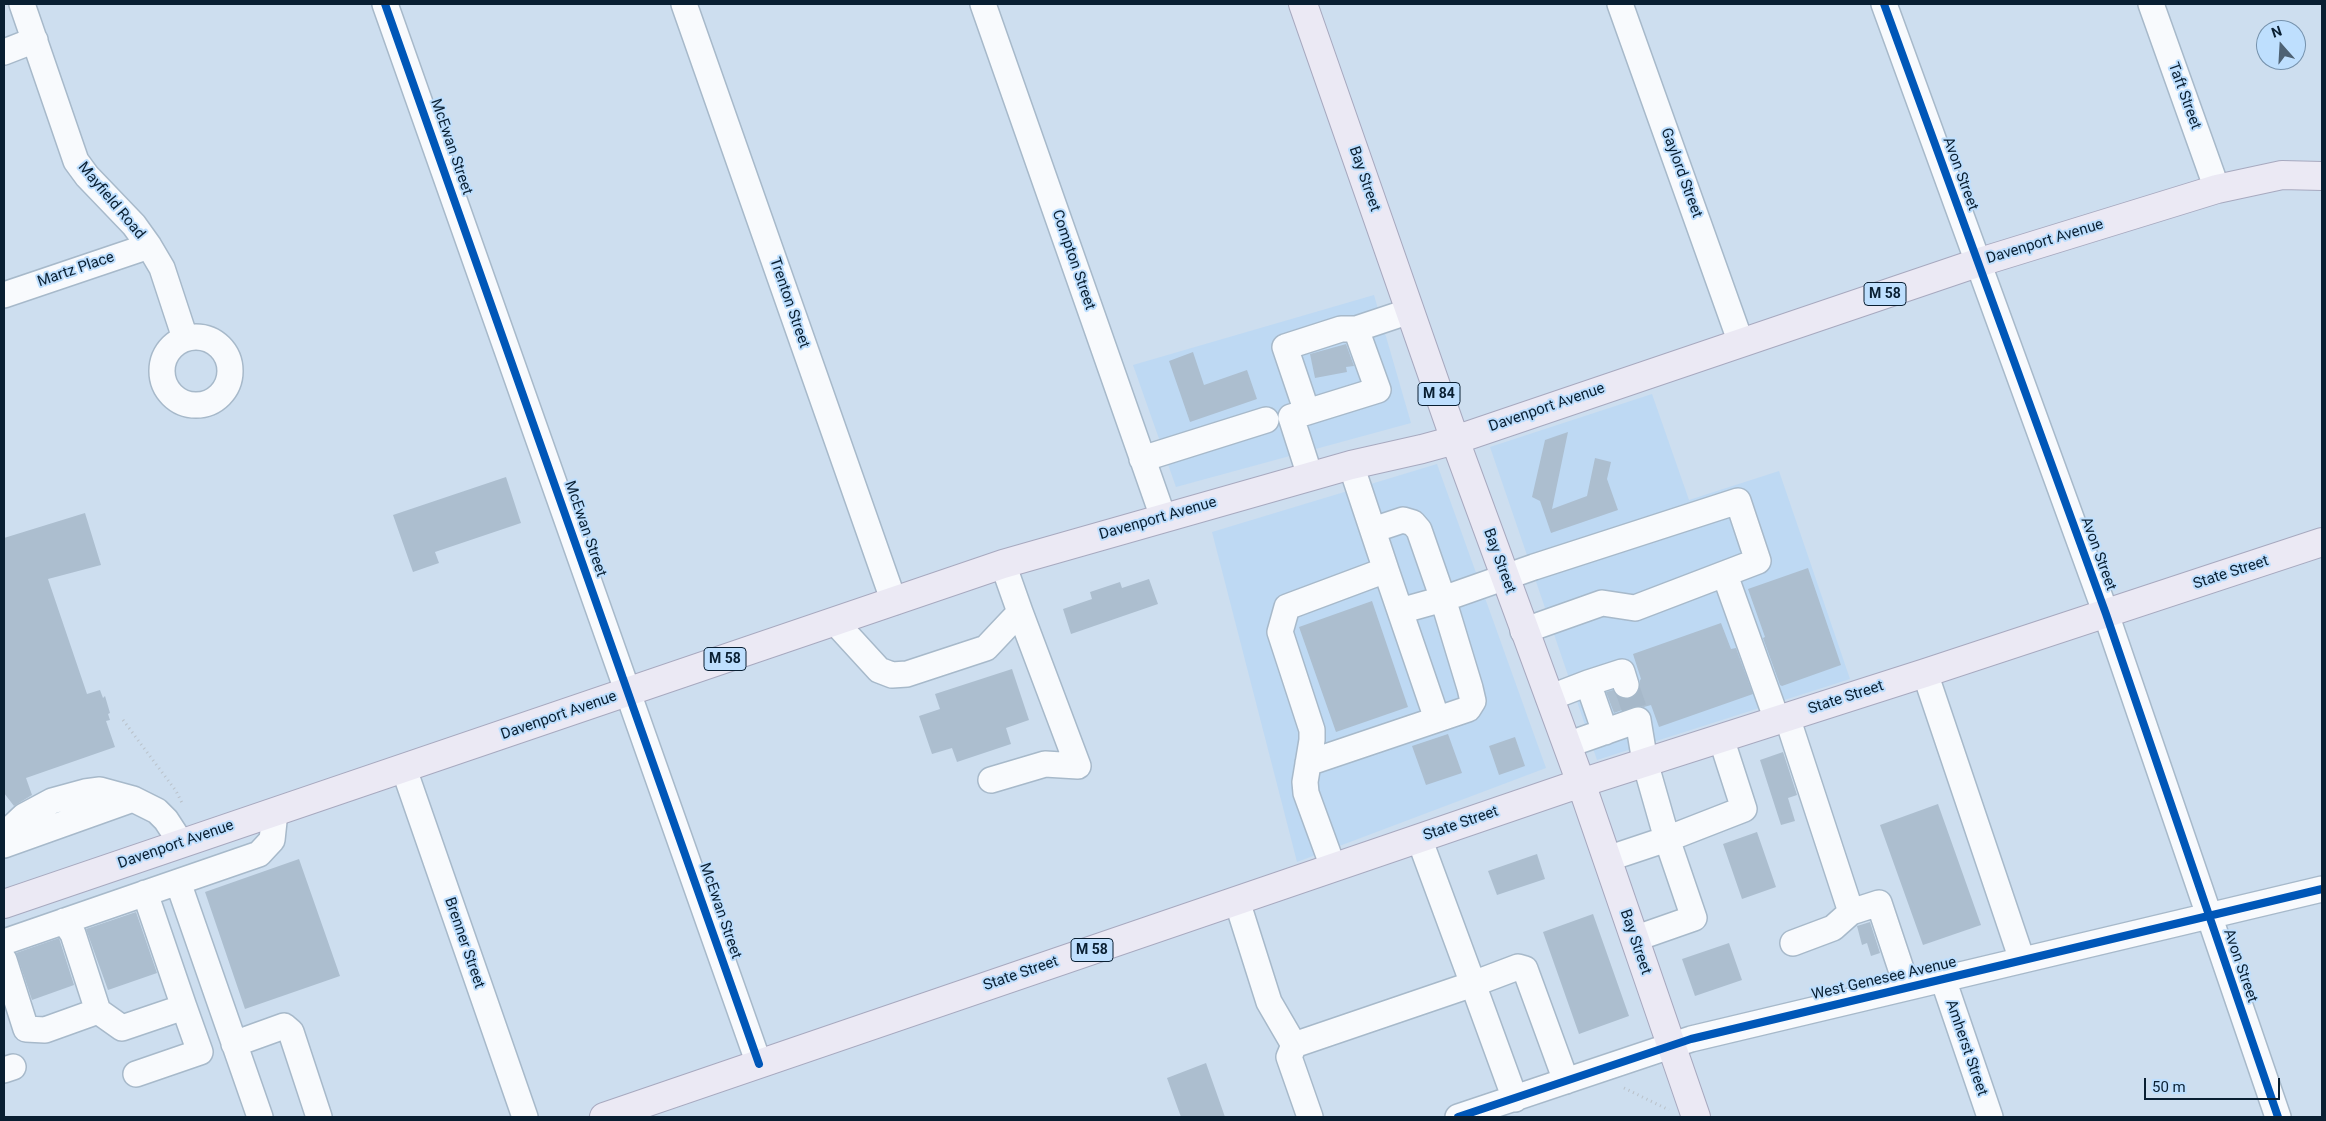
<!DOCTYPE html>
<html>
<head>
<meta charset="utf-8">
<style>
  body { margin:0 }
  #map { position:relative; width:2326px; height:1121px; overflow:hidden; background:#cddeef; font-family:Roboto,sans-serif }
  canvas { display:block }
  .frame { position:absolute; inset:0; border:5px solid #091f32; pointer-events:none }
  .north { position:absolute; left:2256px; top:20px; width:50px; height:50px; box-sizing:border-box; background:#bedffe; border:1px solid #7692ac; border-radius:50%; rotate:341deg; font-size:14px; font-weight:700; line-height:20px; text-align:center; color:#091f32 }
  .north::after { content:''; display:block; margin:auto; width:18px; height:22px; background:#4e6274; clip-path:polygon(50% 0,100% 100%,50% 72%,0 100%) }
  .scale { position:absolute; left:2144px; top:1078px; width:136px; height:22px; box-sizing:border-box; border:2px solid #091f32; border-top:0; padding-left:6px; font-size:15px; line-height:18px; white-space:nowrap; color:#091f32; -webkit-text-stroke:4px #bedffe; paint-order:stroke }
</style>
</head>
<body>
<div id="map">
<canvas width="2326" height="1121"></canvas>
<div class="frame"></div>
<div class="north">N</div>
<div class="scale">50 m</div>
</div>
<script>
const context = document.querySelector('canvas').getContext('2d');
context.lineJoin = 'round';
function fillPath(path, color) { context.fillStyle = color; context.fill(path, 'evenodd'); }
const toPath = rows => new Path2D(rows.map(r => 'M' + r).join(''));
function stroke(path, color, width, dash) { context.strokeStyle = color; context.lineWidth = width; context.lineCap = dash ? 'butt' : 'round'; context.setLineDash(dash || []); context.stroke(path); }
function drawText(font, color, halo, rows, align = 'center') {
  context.font = font + ' Roboto,sans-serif'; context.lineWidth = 4; context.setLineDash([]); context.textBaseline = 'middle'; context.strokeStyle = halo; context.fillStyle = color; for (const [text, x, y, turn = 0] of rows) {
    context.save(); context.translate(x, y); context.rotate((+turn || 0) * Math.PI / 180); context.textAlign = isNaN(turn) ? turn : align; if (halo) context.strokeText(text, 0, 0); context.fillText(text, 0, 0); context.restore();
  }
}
fillPath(toPath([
  [1374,295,1411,423,1176,487,1133,365],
  [1652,394,1689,500,1779,471,1850,679,1597,760,1490,447],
  [1437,464,1546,768,1297,862,1212,532]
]), '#bed9f3');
fillPath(toPath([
  [1346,344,1354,366,1346,367,1347,372,1315,378,1310,354],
  [1193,352,1204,385,1247,370,1257,399,1190,422,1169,361],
  [1568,432,1552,509,1587,496,1595,458,1611,462,1607,479,1618,510,1551,533,1540,501,1532,497,1545,440],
  [506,477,521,523,435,552,439,563,413,572,393,515],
  [85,513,101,565,48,579,87,694,100,690,103,698,105,696,110,713,108,714,110,720,106,721,115,747,26,778,32,795,14,806,4,793,4,538],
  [1808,568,1841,665,1782,686,1780,685,1763,638,1765,637,1748,589],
  [1149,579,1158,604,1071,634,1063,609,1092,599,1090,592,1120,582,1122,588],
  [1372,601,1408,707,1336,732,1299,627],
  [1721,623,1731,649,1736,648,1753,694,1659,727,1651,705,1644,707,1633,706,1614,713,1606,692,1613,690,1622,699,1630,699,1636,695,1640,689,1640,680,1641,679,1633,654],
  [1012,669,1029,720,1006,728,1011,744,957,762,952,748,932,754,919,716,940,709,935,694],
  [1448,734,1462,773,1426,785,1412,746],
  [1515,737,1525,766,1499,775,1489,746],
  [1783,752,1797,795,1788,798,1795,821,1781,825,1760,760],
  [1938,804,1981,925,1923,945,1880,825],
  [1757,832,1776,887,1742,899,1723,844],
  [1537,854,1545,879,1497,895,1488,871],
  [299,859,340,976,245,1009,205,892],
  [136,912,157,973,108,990,86,929],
  [1593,914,1629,1016,1579,1034,1543,932],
  [1870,922,1880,953,1871,956,1867,943,1862,945,1857,926],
  [59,938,74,985,32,1000,16,953],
  [1729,943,1742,980,1695,996,1682,959],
  [1206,1063,1225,1117,1181,1117,1167,1078]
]), '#acbecf');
stroke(toPath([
  [1626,685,1635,711]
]), '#a6b8c9', 25, [25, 12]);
const minor = toPath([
  [22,4,76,161,87,176,134,225,149,246,162,268,185,338],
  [385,4,759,1064],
  [684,4,894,602],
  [983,4,1163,517],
  [1620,4,1741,343],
  [1884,4,2106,614,2278,1117],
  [2151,4,2217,189],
  [4,52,35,40],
  [4,295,149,246],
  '162 371a34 34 0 1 1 68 0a34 34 0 1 1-68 0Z',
  [1307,412,1285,347,1341,329,1356,329],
  [1142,459,1266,420],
  [1310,476,1291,417,1378,390,1356,329,1410,311],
  [1373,530,1403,520,1413,523,1419,530,1443,599,1400,611],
  [1386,570,1437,719],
  [1725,575,1777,720],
  [835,622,879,670,892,675,907,674,986,648,1020,612,1003,564],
  [1925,673,2022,960],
  [1588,683,1622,672,1626,685],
  [1549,698,1588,683,1605,732],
  [1787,717,1851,912],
  [1567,745,1638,720,1645,762,1667,839,1607,859],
  [1308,763,1468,709,1473,701,1470,688,1443,599,1534,567,1738,501,1758,561,1635,608,1602,603,1523,631],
  [404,769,525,1117],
  [991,780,1045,764,1078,766,1020,612],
  [4,835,24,816,52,801,85,792,100,790,133,799,157,811,166,820,181,843],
  [1419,838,1473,984,1518,967,1525,969,1566,1081],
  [4,845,133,799],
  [1333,867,1306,793,1305,782,1312,740,1312,730,1280,632,1287,607,1386,570,1351,465],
  [178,882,260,1117],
  [1237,901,1269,1002,1294,1045],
  [64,921,73,934,98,1011,122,1028,184,1007,145,893],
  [1634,939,1694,918,1667,839,1744,809,1721,738],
  [4,942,259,854,272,840,275,812],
  [1793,943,1833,928,1851,912,1879,903,1907,987],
  [4,960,26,1029,45,1030,98,1011],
  [1943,979,1990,1117],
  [234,1044,284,1026,291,1032,319,1117],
  [4,1070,13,1067],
  [136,1074,200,1052,184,1007],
  [1310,1117,1289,1057,1294,1045,1473,984,1515,1099],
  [1458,1117,1691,1039,2322,889]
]);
const major = toPath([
  [1303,4,1455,440,1581,783,1696,1117],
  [4,904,1003,564,1351,465,1422,449,1455,440,1977,263,2217,189,2282,175,2322,176],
  [604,1117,1581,783,1925,673,2322,542]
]);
stroke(minor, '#a7b9ca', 28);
stroke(major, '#a7a9bf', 30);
stroke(toPath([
  [123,720,176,791,183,805],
  [1624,1088,1669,1110]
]), '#b9c1c9', 3, [1, 4]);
stroke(minor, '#f8fafd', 25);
stroke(major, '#ebe9f4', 28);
stroke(toPath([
  [385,4,759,1064],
  [1884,4,2106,614,2278,1117],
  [1458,1117,1691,1039,2322,889]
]), '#0057b8', 8);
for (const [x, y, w] of [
  [1885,294,42],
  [1439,394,42],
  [725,659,42],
  [1092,950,42]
]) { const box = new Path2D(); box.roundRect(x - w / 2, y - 11.5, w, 23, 4); context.fillStyle = '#bedffe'; context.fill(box); stroke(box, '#091f32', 1); }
drawText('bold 14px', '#091f32', null, [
  ["M 58",1885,294],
  ["M 84",1439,394],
  ["M 58",725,659],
  ["M 58",1092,950]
]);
drawText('15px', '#091f32', '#bedffe', [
  ["Taft Street",2184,96,70],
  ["McEwan Street",451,147,71],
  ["Gaylord Street",1681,173,70],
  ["Avon Street",1960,174,70],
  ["Bay Street",1364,179,71],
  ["Mayfield Road",111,201,50],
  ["Davenport Avenue",2045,242,-17],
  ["Compton Street",1073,260,71],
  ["Martz Place",76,270,-19],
  ["Trenton Street",789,303,71],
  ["Davenport Avenue",1547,408,-19],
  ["Davenport Avenue",1158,519,-16],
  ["McEwan Street",585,529,71],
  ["Avon Street",2098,554,70],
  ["Bay Street",1499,561,70],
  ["State Street",2231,573,-18],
  ["State Street",1846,698,-18],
  ["Davenport Avenue",559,716,-19],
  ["State Street",1461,824,-19],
  ["Davenport Avenue",176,845,-19],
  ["McEwan Street",720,911,71],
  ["Bay Street",1635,942,71],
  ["Brenner Street",464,943,71],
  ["Avon Street",2240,966,71],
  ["State Street",1021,974,-19],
  ["West Genesee Avenue",1884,979,-13],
  ["Amherst Street",1966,1048,71]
]);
</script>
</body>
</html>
